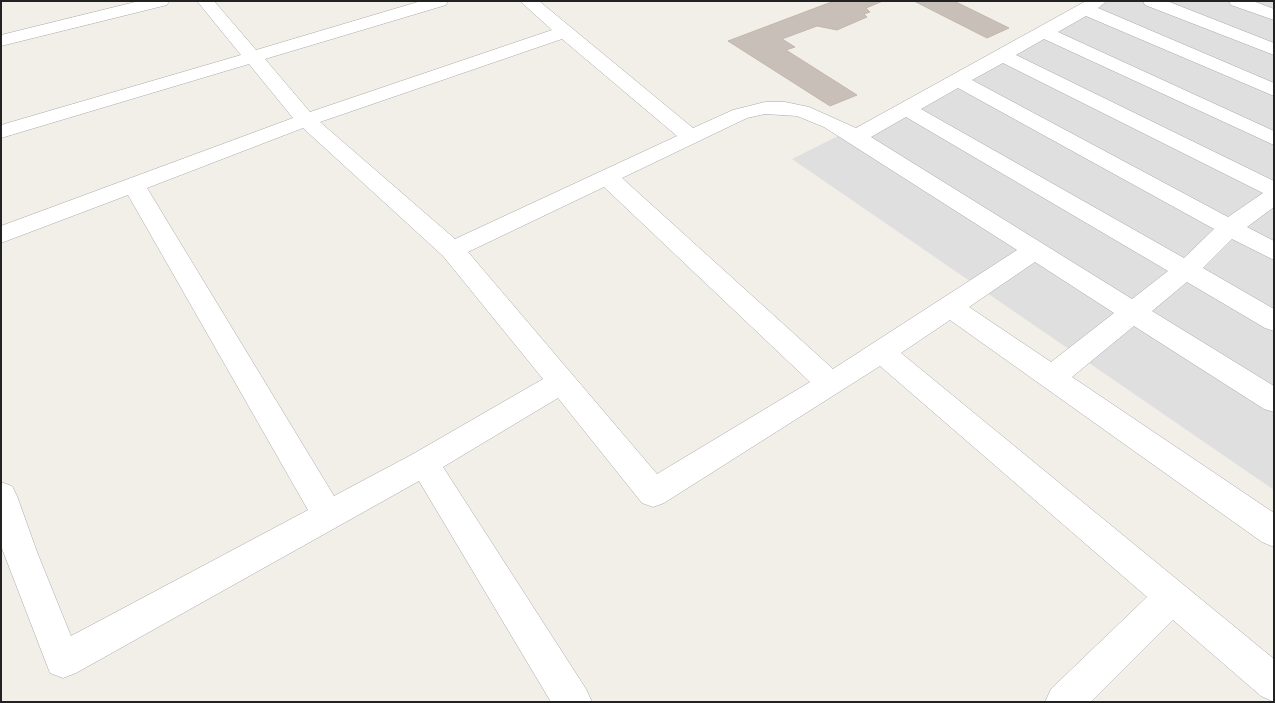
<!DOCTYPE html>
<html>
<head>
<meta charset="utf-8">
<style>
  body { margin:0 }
  #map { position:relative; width:1275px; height:703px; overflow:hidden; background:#f2efe9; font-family:Barlow,sans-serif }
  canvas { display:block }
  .frame { position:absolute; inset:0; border:2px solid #222; pointer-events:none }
</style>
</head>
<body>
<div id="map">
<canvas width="1275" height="703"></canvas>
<div class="frame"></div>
</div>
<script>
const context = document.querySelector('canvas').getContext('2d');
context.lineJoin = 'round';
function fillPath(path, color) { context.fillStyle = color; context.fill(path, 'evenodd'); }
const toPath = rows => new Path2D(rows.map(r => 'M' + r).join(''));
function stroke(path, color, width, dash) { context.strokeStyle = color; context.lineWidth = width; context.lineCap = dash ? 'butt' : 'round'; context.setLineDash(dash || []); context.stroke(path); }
fillPath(toPath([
  [1108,1,1274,1,1274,490,792,159]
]), '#e0dfdf');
const building = toPath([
  [834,1,883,1,866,8,870,12,864,14,867,17,837,30,817,26,782,39,795,47,786,50,857,95,830,106,728,41,834,1],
  [914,1,954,1,1009,28,987,38,914,1]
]);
fillPath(building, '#c7bfb8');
stroke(building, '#c4b6ab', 1);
const minor = toPath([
  [139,1,169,1,167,5,1,46,1,35,139,1],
  [197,1,214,1,256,50,421,1,448,1,446,5,265,59,310,112,552,30,520,1,539,1,693,128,733,110,765,102,785,102,809,107,856,128,1086,1,1107,1,1098,8,1274,83,1274,96,1086,16,1058,32,1274,131,1274,145,1044,39,1016,55,1274,181,1274,207,1247,227,1274,241,1274,260,1232,239,1203,268,1274,309,1274,331,1265,328,1187,282,1152,311,1274,386,1274,412,1264,409,1134,326,1072,377,1274,513,1274,547,1262,542,950,320,901,353,1274,659,1274,702,1261,696,1173,620,1091,702,1045,702,1051,689,1147,597,880,366,664,503,653,507,642,503,558,398,443,467,586,689,592,702,551,702,419,481,76,673,63,678,50,673,1,546,1,482,12,486,17,496,37,552,71,636,308,510,128,195,1,243,1,226,293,118,249,64,1,138,1,125,241,55,197,1],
  [562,39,677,136,455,239,320,122,562,39],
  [1003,63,1263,193,1228,217,972,80,1003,63],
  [958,88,1214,229,1184,258,921,109,958,88],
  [765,114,797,116,824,127,1017,250,833,369,622,178,747,118,765,114],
  [906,117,1168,271,1132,299,871,137,906,117],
  [303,128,443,256,543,379,413,454,334,496,147,188,303,128],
  [604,187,810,382,657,474,468,252,604,187],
  [1035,262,1114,313,1051,362,969,307,1035,262],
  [1143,1,1167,1,1274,43,1274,55,1145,5,1143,1],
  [1229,1,1253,1,1274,9,1274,20,1231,5,1229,1]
]);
stroke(minor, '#a9a9a9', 1);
fillPath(minor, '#fff');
</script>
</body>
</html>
